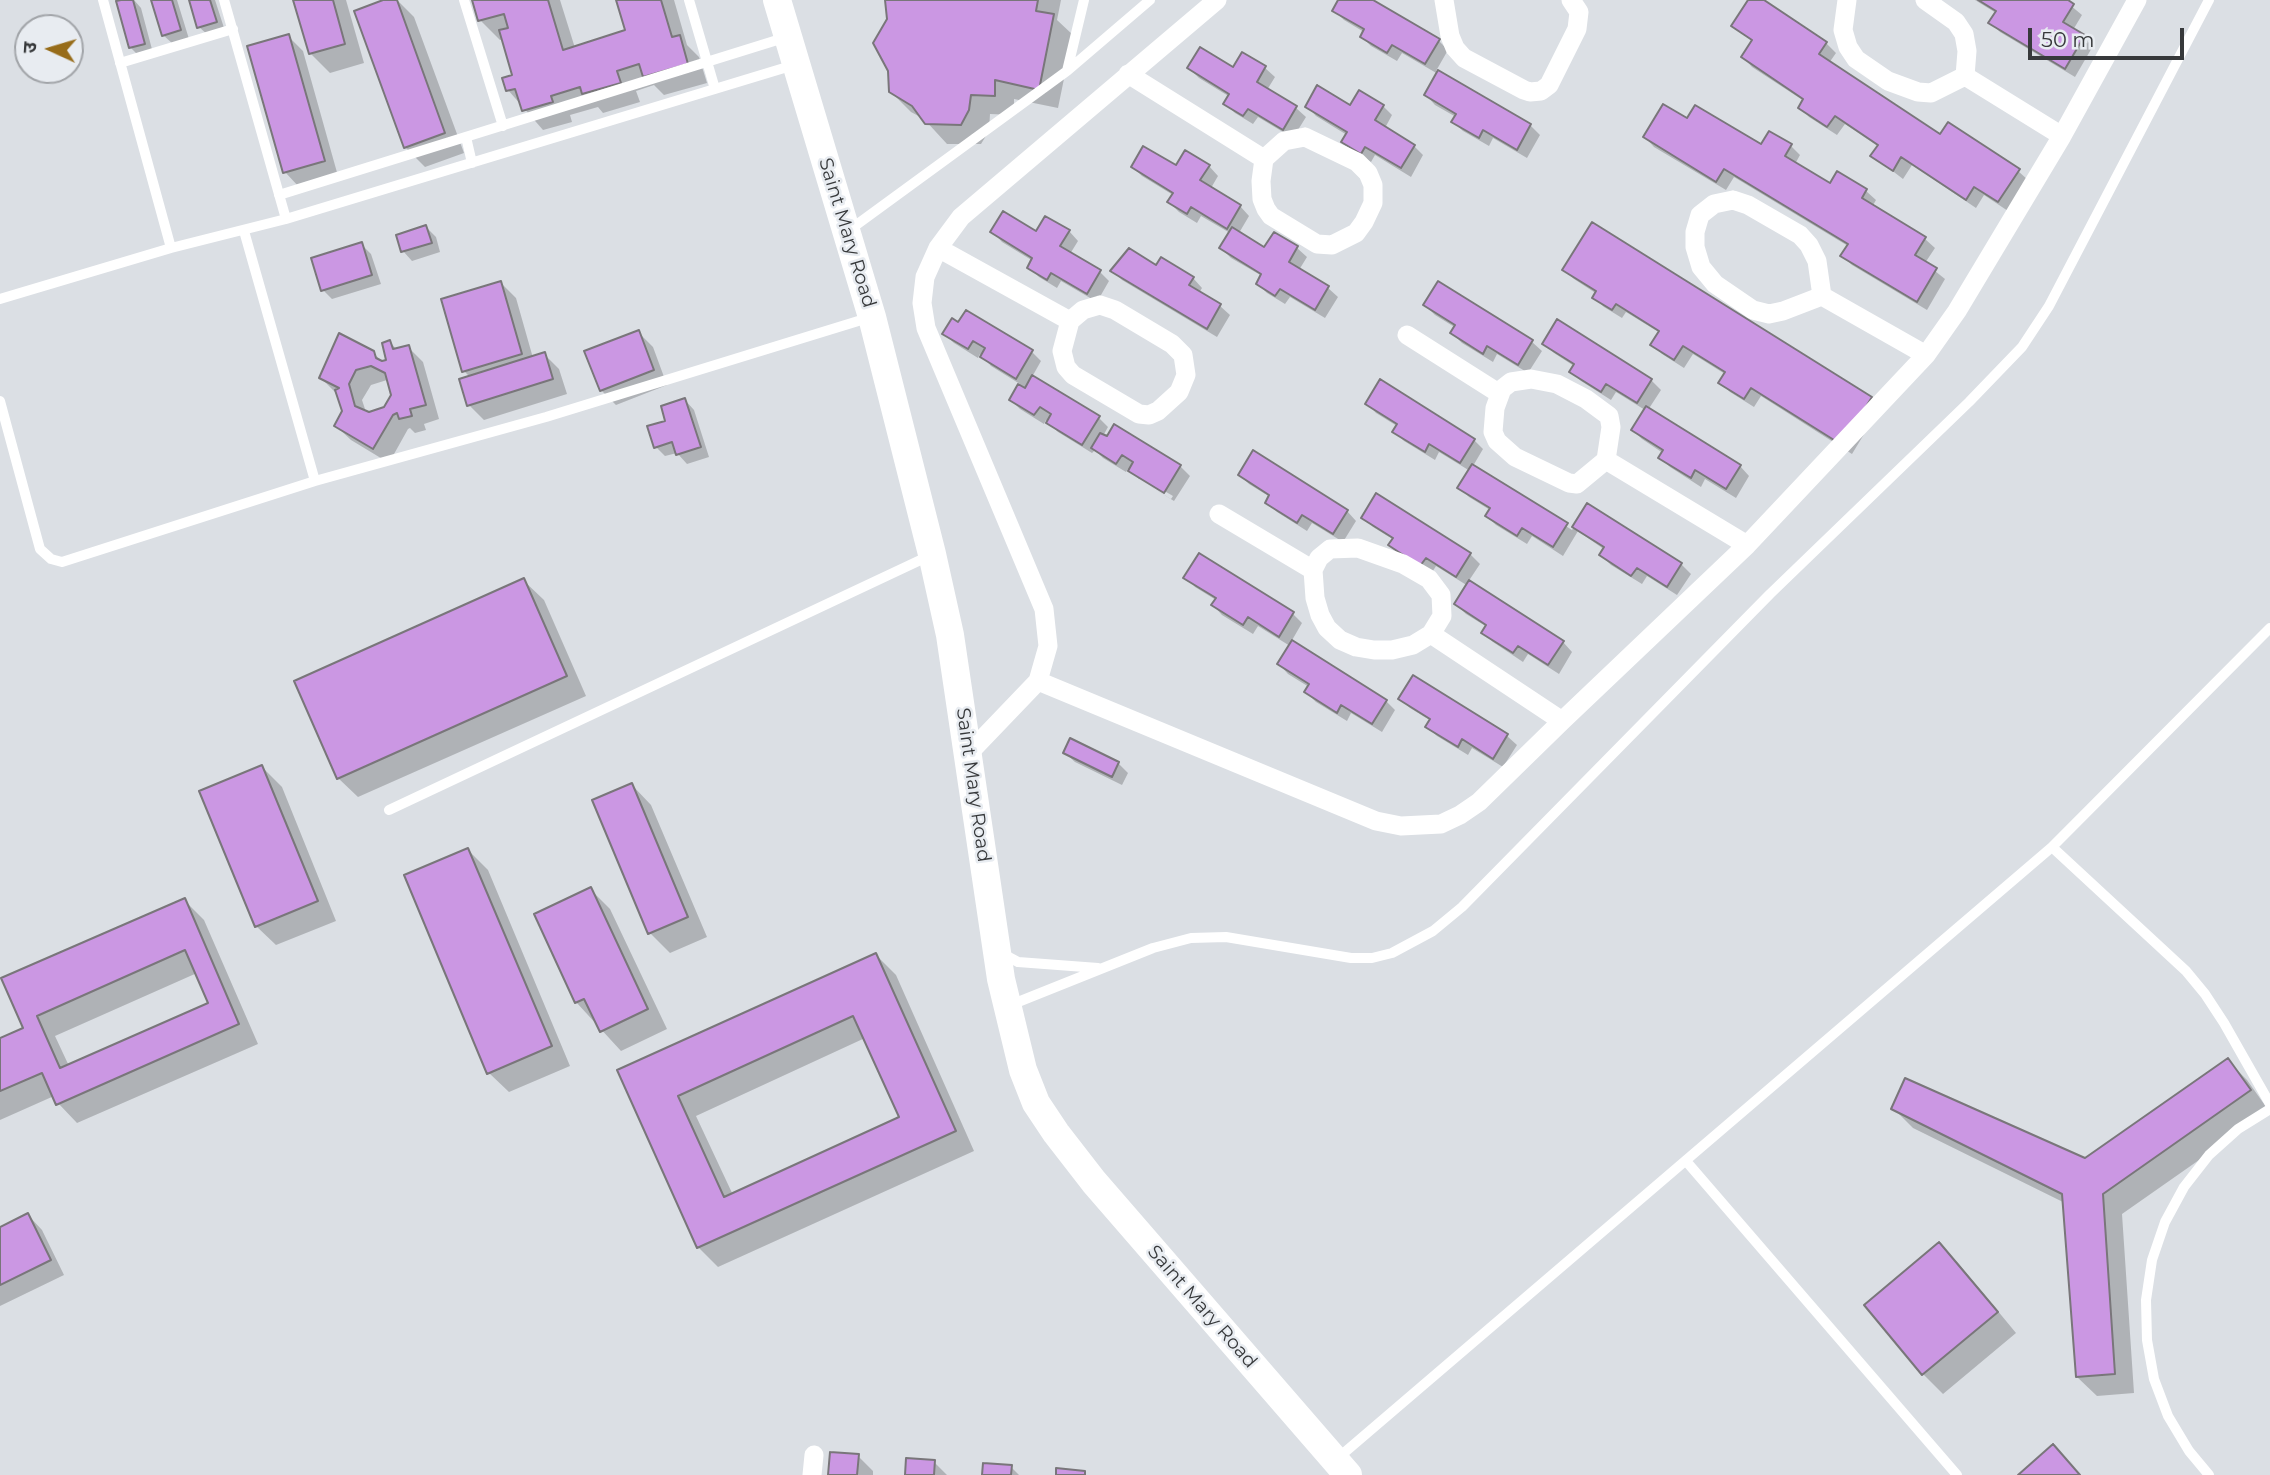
<!DOCTYPE html>
<html>
<head>
<meta charset="utf-8">
<style>
  body { margin:0 }
  #map { position:relative; width:2270px; height:1475px; overflow:hidden; background:#dbdfe4; font-family:Montserrat,"Noto Sans Devanagari",sans-serif }
  canvas { display:block }
  .north { position:absolute; left:14px; top:14px; width:70px; height:70px; box-sizing:border-box; background:#e8ecf1; border:2px solid #a1a4a8; border-radius:50%; rotate:274deg; font-size:19px; font-weight:700; line-height:28px; text-align:center; color:#37393b }
  .north::after { content:''; display:block; margin:auto; width:24px; height:32px; background:#976c19; clip-path:polygon(50% 0,100% 100%,50% 72%,0 100%) }
  .scale { position:absolute; left:2028px; top:28px; width:156px; height:32px; box-sizing:border-box; border:4px solid #37393b; border-top:0; padding-left:9px; font-size:21px; line-height:24px; white-space:nowrap; color:#37393b; -webkit-text-stroke:5px #e8ecf1; paint-order:stroke }
</style>
</head>
<body>
<div id="map">
<canvas width="2270" height="1475"></canvas>
<div class="north">उ</div>
<div class="scale">50 m</div>
</div>
<script>
const context = document.querySelector('canvas').getContext('2d');
context.lineJoin = 'round';
function fillPath(path, color) { context.fillStyle = color; context.fill(path, 'evenodd'); }
const toPath = rows => new Path2D(rows.map(r => 'M' + r).join(''));
function stroke(path, color, width, dash) { context.strokeStyle = color; context.lineWidth = width; context.lineCap = dash ? 'butt' : 'round'; context.setLineDash(dash || []); context.stroke(path); }
function drawText(font, color, halo, rows, align = 'center') {
  context.font = font + ' Montserrat,sans-serif'; context.lineWidth = 5; context.setLineDash([]); context.textBaseline = 'middle'; context.strokeStyle = halo; context.fillStyle = color; for (const [text, x, y, turn = 0] of rows) {
    context.save(); context.translate(x, y); context.rotate((+turn || 0) * Math.PI / 180); context.textAlign = isNaN(turn) ? turn : align; if (halo) context.strokeText(text, 0, 0); context.fillText(text, 0, 0); context.restore();
  }
}
fillPath(toPath([
  [120,0,134,0,141,8,153,53,140,57,130,47],
  [153,0,177,0,189,39,173,44,163,35],
  [191,0,215,0,225,31,209,36,199,27],
  [295,0,346,0,364,63,330,73,310,53],
  [388,0,397,0,414,17,464,153,425,167,405,147],
  [474,0,560,0,575,48,628,31,618,0,674,0,687,45,699,57,707,83,664,95,654,85,636,91,640,102,603,113,598,107,570,115,572,122,543,130,508,90,514,77,503,39,500,40,480,20],
  [887,0,1061,0,1057,20,1073,35,1058,108,1014,99,1014,115,990,114,989,131,981,144,947,144,924,119,911,112,891,92],
  [1340,0,1369,0,1439,41,1448,50,1436,71,1530,125,1540,135,1527,158,1493,138,1489,146,1463,131,1453,122,1456,117,1435,105,1426,95,1438,74,1402,53,1397,61,1371,46,1362,37,1364,32,1344,20,1334,10],
  [1750,0,1761,0,1826,43,1836,53,1829,63,1941,136,2018,171,2028,180,2008,211,1984,195,1976,208,1912,165,1903,179,1873,156,1879,147,1845,124,1837,135,1809,117,1800,107,1804,101,1752,67,1743,57,1753,42,1733,25],
  [1975,0,2064,0,2082,15,2073,30,2093,46,2075,77,2000,32,1991,23,1996,13],
  [288,36,303,51,338,176,299,187,285,172],
  [1243,54,1265,68,1275,77,1267,90,1296,108,1306,117,1293,138,1258,117,1253,124,1235,113,1226,104,1230,97,1199,78,1189,68,1233,70],
  [1307,106,1383,106,1392,115,1385,128,1414,146,1423,155,1411,177,1375,155,1371,162,1353,151,1343,142,1347,135,1316,116],
  [1688,121,1762,147,1791,146,1800,155,1795,164,1831,186,1866,191,1876,200,1872,207,1925,239,1935,248,1925,263,1945,279,1927,310,1852,265,1842,256,1848,246,1734,177,1726,190,1654,147,1645,137],
  [1209,166,1218,176,1211,188,1240,206,1249,216,1239,233,1265,249,1274,234,1297,248,1307,257,1299,270,1328,288,1338,297,1325,318,1290,297,1285,304,1267,293,1258,284,1262,276,1231,258,1221,248,1230,233,1201,216,1197,223,1179,212,1169,202,1173,195,1142,176,1133,167],
  [426,227,436,237,440,252,412,261,403,251],
  [1069,231,1078,241,1070,254,1100,272,1109,281,1097,302,1061,281,1057,288,1039,277,1029,267,1033,261,1002,242,993,232],
  [361,244,371,254,381,284,332,299,323,290],
  [1157,268,1193,278,1202,288,1199,293,1220,306,1230,315,1217,337,1122,280,1113,271],
  [1564,270,1870,399,1880,408,1852,454,1761,396,1754,407,1730,392,1720,382,1725,374,1693,354,1684,368,1662,354,1653,345,1660,333,1626,312,1622,318,1604,307,1594,298,1597,294,1574,279],
  [501,283,516,298,533,358,544,354,559,369,567,394,484,420,469,405,470,377,464,371],
  [1439,284,1532,342,1542,351,1528,373,1497,354,1493,362,1462,343,1452,333,1456,328,1435,315,1425,305],
  [638,332,653,347,667,385,616,405,601,390],
  [944,334,1032,352,1041,361,1032,377,1099,418,1108,427,1103,436,1180,466,1190,476,1174,501,1140,480,1171,499,1173,496,1139,476,1139,479,1128,469,1126,472,1103,458,1095,450,1092,453,1058,432,1046,420,1044,424,1020,409,1011,400,1020,384,991,366,980,354,978,358,954,343],
  [390,342,397,350,408,347,423,362,439,419,424,424,426,430,415,433,410,428,408,429,389,463,351,440,336,426,344,411,336,393,321,378,373,353,383,362,388,361],
  [387,380,393,395,385,409,369,414,366,412,362,400,371,385],
  [1544,343,1651,380,1661,390,1648,410,1740,466,1749,476,1736,498,1705,479,1701,487,1670,467,1660,458,1663,453,1642,439,1633,430,1645,410,1616,392,1611,400,1581,381,1571,371,1574,366,1554,353],
  [685,400,694,410,709,457,687,464,677,453,665,456,656,447,667,422],
  [1367,403,1474,440,1483,449,1473,466,1572,530,1588,506,1681,564,1691,574,1677,595,1647,576,1642,584,1611,565,1601,555,1605,550,1578,531,1563,556,1532,536,1527,544,1496,525,1487,516,1490,510,1469,497,1460,488,1470,471,1439,452,1435,460,1404,441,1394,431,1397,426,1376,413],
  [1240,475,1347,511,1356,521,1343,542,1312,523,1307,531,1277,512,1267,502,1270,497,1249,484],
  [1363,517,1470,554,1480,564,1468,582,1563,642,1572,652,1559,674,1528,654,1523,662,1493,642,1483,633,1487,627,1466,614,1456,604,1468,586,1436,566,1431,574,1400,555,1390,545,1394,540,1373,527],
  [1186,577,1293,614,1302,623,1291,642,1386,701,1395,710,1382,732,1351,713,1347,721,1316,702,1306,692,1309,687,1288,674,1279,664,1290,646,1258,626,1253,634,1222,615,1213,605,1216,600,1195,587],
  [524,581,544,600,586,696,358,797,338,778],
  [1413,677,1507,736,1517,745,1503,767,1472,748,1468,755,1437,736,1427,727,1431,721,1410,708,1400,699],
  [1065,753,1118,763,1128,773,1122,785,1075,762],
  [262,767,282,787,336,921,276,945,256,926],
  [632,785,651,805,707,937,670,953,650,933],
  [468,850,488,870,570,1066,509,1092,489,1073],
  [590,889,610,909,667,1029,621,1051,576,1002,536,915],
  [184,900,204,920,258,1044,77,1123,58,1103,54,1096,0,1120,0,1040,25,1029,4,979],
  [197,973,211,1004,69,1066,55,1036],
  [876,955,896,975,974,1151,718,1267,698,1247,619,1070],
  [865,1038,901,1118,733,1195,696,1116],
  [2227,1060,2247,1080,2269,1111,2122,1214,2134,1393,2097,1396,2077,1377,2065,1203,1913,1128,1893,1108,2086,1160],
  [28,1215,42,1230,64,1275,0,1306,0,1228],
  [1939,1244,1959,1264,2016,1333,1943,1394,1923,1374,1866,1305],
  [858,1456,873,1471,873,1475,829,1475],
  [934,1462,947,1475,906,1475],
  [1011,1467,1019,1475,984,1475]
]), '#0003');
const building = toPath([
  [121,0,133,0,145,44,129,48,116,1,121,0],
  [151,0,172,0,181,30,162,36,151,0],
  [189,0,210,0,217,22,197,28,189,0],
  [293,0,333,0,345,44,309,54,293,0],
  [383,0,397,0,445,133,404,148,354,11,383,0],
  [472,0,548,0,563,50,625,30,616,0,661,0,672,37,680,35,688,64,643,77,639,64,617,71,621,83,582,94,580,87,551,96,553,102,522,111,515,89,506,91,502,78,512,75,499,30,508,28,504,14,478,21,472,0],
  [885,0,1038,0,1036,11,1054,14,1039,90,995,80,995,96,971,95,969,110,961,125,925,124,912,106,889,92,888,71,873,43,887,19,885,0],
  [1338,0,1373,0,1440,39,1425,64,1392,45,1387,53,1360,37,1364,29,1332,11,1338,0],
  [1748,0,1764,0,1827,42,1819,54,1940,134,1948,122,2020,169,1998,202,1974,187,1966,200,1901,157,1893,171,1870,156,1878,145,1835,116,1827,127,1798,108,1803,99,1741,57,1752,40,1731,26,1748,0],
  [1978,0,2068,0,2074,4,2063,22,2085,35,2065,69,1988,23,1996,11,1978,0],
  [289,34,325,161,283,173,247,46,289,34],
  [1200,47,1233,67,1242,52,1266,66,1257,82,1297,106,1283,130,1248,109,1243,116,1223,104,1229,94,1187,68,1200,47],
  [1438,70,1531,124,1517,150,1483,130,1479,138,1451,122,1456,114,1424,95,1438,70],
  [1317,85,1350,105,1359,90,1384,105,1375,120,1415,145,1401,168,1365,147,1361,154,1341,142,1347,132,1305,107,1317,85],
  [1663,104,1687,118,1695,105,1761,144,1769,131,1792,144,1785,156,1830,183,1837,171,1867,189,1862,198,1926,237,1915,255,1937,268,1917,302,1840,256,1848,244,1724,169,1716,182,1643,137,1663,104],
  [1143,146,1176,165,1185,150,1210,165,1200,180,1241,205,1227,229,1191,207,1187,214,1167,202,1173,193,1131,167,1143,146],
  [1003,211,1036,231,1045,216,1070,230,1060,246,1101,270,1087,294,1051,273,1047,280,1027,268,1032,258,990,232,1003,211],
  [1592,222,1872,397,1842,445,1751,388,1744,399,1718,383,1725,372,1683,346,1674,360,1650,345,1659,331,1616,304,1612,310,1592,298,1596,291,1562,270,1592,222],
  [426,225,432,243,401,252,396,235,426,225],
  [1232,227,1264,247,1274,232,1298,246,1289,262,1329,286,1315,310,1280,289,1275,296,1256,284,1261,274,1219,248,1232,227],
  [362,242,372,275,321,291,311,258,362,242],
  [1129,248,1156,265,1161,257,1194,277,1189,285,1221,304,1207,329,1110,271,1129,248],
  [501,281,522,354,462,372,441,299,501,281],
  [1438,281,1533,340,1518,365,1487,346,1483,354,1450,333,1455,325,1423,305,1438,281],
  [966,310,1033,350,1016,379,980,357,985,348,973,341,968,349,942,334,952,318,958,322,966,310],
  [1557,319,1652,379,1637,403,1606,384,1601,392,1569,372,1574,364,1542,344,1557,319],
  [639,330,654,370,600,391,584,351,639,330],
  [339,333,374,351,376,358,382,361,386,360,382,343,390,340,393,349,409,345,426,405,410,409,412,416,399,419,397,413,393,415,373,449,334,426,342,411,335,390,339,388,319,378,339,333],
  [371,366,385,373,391,395,384,407,369,412,355,406,349,384,356,370,371,366],
  [545,352,553,379,467,406,459,379,545,352],
  [1032,375,1100,416,1082,445,1046,423,1051,414,1040,407,1034,415,1009,400,1018,384,1025,388,1032,375],
  [1380,379,1475,439,1460,463,1429,444,1425,452,1392,432,1397,424,1365,404,1380,379],
  [685,398,701,447,676,455,672,442,654,448,647,426,665,421,661,406,685,398],
  [1646,406,1741,465,1726,489,1695,470,1691,478,1658,458,1663,450,1631,430,1646,406],
  [1114,424,1181,465,1164,493,1128,471,1133,462,1122,455,1116,464,1091,448,1100,433,1107,436,1114,424],
  [1253,450,1348,510,1333,534,1302,515,1297,523,1265,503,1269,495,1238,475,1253,450],
  [1472,464,1568,523,1553,547,1522,528,1517,536,1485,516,1490,508,1457,488,1472,464],
  [1376,493,1471,553,1456,577,1426,558,1420,566,1388,545,1393,538,1361,518,1376,493],
  [1587,503,1682,563,1667,587,1637,568,1631,576,1599,555,1604,547,1572,527,1587,503],
  [1199,553,1294,612,1279,637,1248,617,1243,625,1211,605,1216,598,1183,578,1199,553],
  [524,578,567,676,337,779,294,681,524,578],
  [1469,580,1564,641,1548,665,1518,646,1513,653,1481,633,1486,625,1454,604,1469,580],
  [1292,640,1387,700,1372,724,1341,705,1337,713,1304,692,1309,684,1277,664,1292,640],
  [1413,675,1508,734,1493,759,1462,739,1458,747,1425,727,1430,719,1398,699,1413,675],
  [1070,738,1119,762,1112,777,1063,753,1070,738],
  [262,765,318,901,255,927,199,791,262,765],
  [632,783,688,917,648,934,592,800,632,783],
  [468,848,552,1046,487,1074,404,875,468,848],
  [591,887,648,1009,600,1032,584,999,575,1003,534,914,591,887],
  [185,898,239,1024,56,1105,42,1073,0,1091,0,1038,23,1028,1,978,185,898],
  [185,950,208,1003,60,1068,37,1016,185,950],
  [876,953,956,1131,697,1248,617,1070,876,953],
  [853,1016,899,1117,724,1197,678,1096,853,1016],
  [2228,1058,2251,1090,2103,1194,2115,1374,2076,1377,2062,1194,1891,1109,1905,1078,2085,1158,2228,1058],
  [28,1213,51,1260,0,1285,0,1227,28,1213],
  [1939,1242,1998,1312,1922,1375,1864,1305,1939,1242],
  [2053,1444,2080,1475,2018,1475,2053,1444],
  [830,1452,859,1454,857,1475,828,1475,830,1452],
  [906,1458,935,1460,934,1475,905,1475,906,1458],
  [983,1463,1012,1465,1011,1475,982,1475,983,1463],
  [1056,1468,1085,1471,1085,1475,1056,1475,1056,1468]
]);
fillPath(building, '#cb97e3');
stroke(building, '#79767a', 2);
stroke(toPath([
  [103,0,171,248,286,219,794,65],
  [224,0,286,219],
  [464,0,503,126],
  [689,0,715,89],
  [120,63,233,29],
  [1067,71,1084,0],
  [466,137,472,163],
  [279,195,787,37],
  [244,231,315,481],
  [848,231,1067,71,1150,0],
  [0,299,171,248],
  [0,401,40,549,51,559,62,562,315,481,546,417,868,318],
  [389,810,929,556],
  [2052,847,2186,971,2205,994,2224,1023,2270,1104],
  [1003,954,1018,962,1098,968],
  [1008,1006,1153,948,1191,938,1226,937,1351,958,1372,958,1392,953,1433,931,1462,907,1770,594,1969,402,2022,347,2049,306,2209,0],
  [1686,1161,1957,1475],
  [1338,1458,2052,847,2270,628],
  [2209,1475,2189,1451,2168,1416,2154,1379,2147,1340,2146,1300,2152,1260,2165,1222,2184,1187,2209,1155,2238,1129,2270,1109]
]), '#fff', 10);
stroke(toPath([
  [1444,0,1450,36,1455,48,1464,58,1524,90,1530,92,1541,91,1549,85,1577,29,1579,12,1571,0],
  [1847,0,1843,30,1848,47,1856,59,1888,81,1918,92,1931,93,1965,76,1967,51,1964,34,1956,22,1925,0],
  [1128,74,1264,159],
  [1965,76,2062,136],
  [1305,137,1357,162,1368,173,1373,185,1373,203,1364,222,1356,233,1332,245,1317,244,1271,216,1266,209,1262,199,1261,181,1264,159,1284,141,1305,137],
  [1733,200,1748,205,1800,235,1809,245,1817,261,1822,296,1783,311,1769,314,1753,310,1715,284,1701,267,1695,247,1695,232,1700,215,1714,204,1733,200],
  [938,248,1070,321],
  [1822,296,1926,355],
  [1100,305,1115,310,1172,344,1183,355,1186,375,1179,392,1158,411,1149,415,1139,414,1073,375,1066,367,1062,351,1070,321,1083,310,1100,305],
  [1407,335,1500,394],
  [1531,379,1557,384,1586,399,1609,416,1611,427,1606,460,1577,484,1569,483,1515,457,1497,441,1493,432,1495,408,1502,389,1511,382,1531,379],
  [1606,460,1747,545],
  [1219,514,1313,570],
  [1358,548,1403,564,1429,579,1441,595,1442,616,1431,634,1413,645,1392,650,1374,650,1356,647,1340,640,1327,628,1320,615,1315,598,1313,570,1319,558,1330,549,1358,548],
  [1431,634,1562,721],
  [1038,681,1376,821,1401,826,1441,824,1460,815,1479,802,1562,721,1747,545,1926,355,1957,311,2062,136,2137,0],
  [969,753,1038,681,1048,646,1044,609,926,328,922,303,925,277,938,248,961,217,1217,0],
  [812,1475,814,1455]
]), '#fff', 19);
stroke(toPath([
  [777,0,872,317,932,554,950,635,1001,979,1023,1070,1036,1103,1056,1133,1094,1182,1348,1475]
]), '#fff', 28);
drawText('19px', '#37393b', '#e8ecf1', [
  ["Saint Mary Road",847,233,73],
  ["Saint Mary Road",973,785,82],
  ["Saint Mary Road",1202,1307,49]
]);
</script>
</body>
</html>
